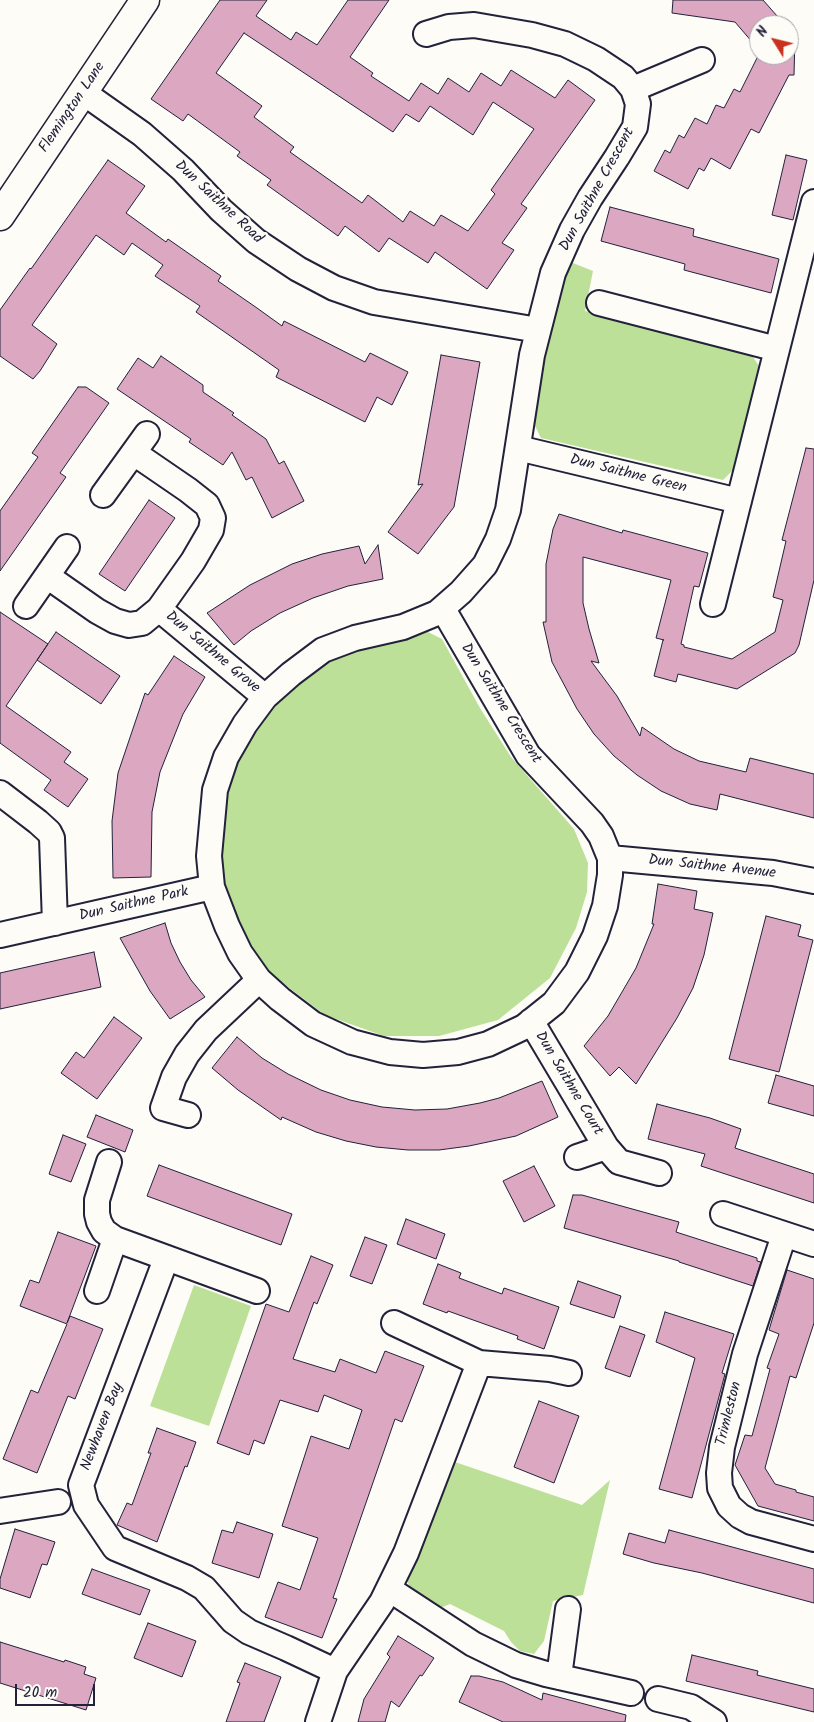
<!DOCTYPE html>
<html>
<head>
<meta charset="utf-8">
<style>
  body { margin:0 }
  #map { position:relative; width:814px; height:1722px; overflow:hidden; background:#fdfcf7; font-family:Kalam,sans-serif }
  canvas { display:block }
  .north { position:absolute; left:749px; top:15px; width:50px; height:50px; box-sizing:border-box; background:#fdfcf7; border:1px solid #a5a5ac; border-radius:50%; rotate:306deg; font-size:14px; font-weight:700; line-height:20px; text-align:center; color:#22223b }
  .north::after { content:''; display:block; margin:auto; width:18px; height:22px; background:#c8321e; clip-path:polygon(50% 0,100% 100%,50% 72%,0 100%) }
  .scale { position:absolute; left:15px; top:1684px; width:80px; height:22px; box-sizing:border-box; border:2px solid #22223b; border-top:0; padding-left:6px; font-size:15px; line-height:18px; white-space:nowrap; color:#22223b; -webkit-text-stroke:4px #fdfcf7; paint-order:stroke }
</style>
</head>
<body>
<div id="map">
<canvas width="814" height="1722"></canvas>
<div class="north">N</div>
<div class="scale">20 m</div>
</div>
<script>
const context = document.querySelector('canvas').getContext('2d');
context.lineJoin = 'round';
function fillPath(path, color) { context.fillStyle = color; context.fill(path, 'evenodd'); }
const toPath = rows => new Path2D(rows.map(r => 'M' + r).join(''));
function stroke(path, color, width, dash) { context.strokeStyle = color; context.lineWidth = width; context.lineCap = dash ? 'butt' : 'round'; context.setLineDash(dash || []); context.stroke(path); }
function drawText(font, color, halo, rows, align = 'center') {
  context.font = font + ' Kalam,sans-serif'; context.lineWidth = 5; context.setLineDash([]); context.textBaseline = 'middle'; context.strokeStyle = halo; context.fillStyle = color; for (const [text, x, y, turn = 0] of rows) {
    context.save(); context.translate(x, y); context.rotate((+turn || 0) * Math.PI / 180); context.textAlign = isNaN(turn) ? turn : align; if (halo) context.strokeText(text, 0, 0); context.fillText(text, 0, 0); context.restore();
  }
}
fillPath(toPath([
  [568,261,593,271,585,311,733,348,751,354,759,366,733,470,723,480,541,438,531,418,545,331],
  [424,630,442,639,480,708,511,757,574,829,588,863,587,892,576,928,550,978,498,1020,439,1036,384,1036,325,1015,266,970,232,912,219,865,220,803,238,752,272,701,325,660],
  [194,1285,251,1306,209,1426,150,1406],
  [449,1460,582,1505,610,1480,583,1595,553,1601,544,1641,534,1654,520,1651,511,1642,504,1631,450,1604,440,1608,411,1591,405,1574]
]), '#bde099');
const building = toPath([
  [220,0,267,0,256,16,291,40,296,32,317,45,348,0,389,0,350,57,373,73,371,76,409,101,421,83,438,94,448,78,469,92,481,73,501,86,511,70,555,98,568,80,595,100,521,204,527,208,502,243,514,250,487,289,435,252,428,263,389,238,379,252,345,226,338,236,267,185,271,180,237,156,240,152,188,114,183,121,151,99,220,0],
  [244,33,393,132,406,114,419,122,430,106,473,135,493,102,534,129,491,190,495,194,468,231,441,215,434,226,410,211,403,222,368,195,362,203,290,152,294,147,254,117,262,106,216,73,244,33],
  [673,0,763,0,785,25,759,25,759,50,735,22,672,13,673,0],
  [789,30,795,37,794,75,789,75,759,133,751,129,730,169,711,158,704,171,699,168,688,189,654,171,665,150,670,153,679,135,684,138,695,118,707,124,716,105,724,108,734,89,740,92,759,54,759,55,789,55,789,30],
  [786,155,807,160,793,220,772,215,786,155],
  [108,160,145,186,126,213,166,242,168,239,221,276,218,281,257,308,282,326,284,321,365,362,370,353,408,372,392,405,377,397,365,422,276,377,279,370,196,312,200,306,155,276,163,265,132,243,124,255,96,235,32,325,57,344,40,371,33,379,0,356,0,310,30,268,31,269,108,160],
  [610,207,694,229,693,236,779,259,771,293,684,270,685,264,601,241,610,207],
  [441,355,480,362,454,507,418,554,388,532,423,484,418,485,441,355],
  [161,356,203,385,203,392,234,413,232,415,266,439,279,464,284,461,304,501,272,518,252,477,246,480,232,452,223,465,189,442,191,439,117,389,138,358,153,368,161,356],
  [78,387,86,387,109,403,60,473,66,477,0,571,0,511,38,457,32,453,78,387],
  [806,448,814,449,814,580,799,645,795,653,737,689,678,674,676,682,654,676,663,640,664,640,656,638,671,580,583,557,583,603,589,629,599,663,591,661,617,696,640,736,642,727,674,749,699,761,746,772,750,758,814,774,814,818,720,794,717,810,690,804,661,791,637,775,614,756,594,734,577,709,552,662,543,622,546,622,546,564,553,529,559,514,622,533,623,530,708,553,699,587,694,586,681,644,684,645,684,647,732,659,775,632,783,600,773,597,786,541,782,540,806,448],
  [149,500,175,518,125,591,99,574,149,500],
  [378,545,383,579,348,586,313,598,280,613,251,631,234,645,207,613,250,585,292,564,322,554,359,546,365,564,378,545],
  [0,612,48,644,6,706,71,752,64,762,88,779,68,807,44,790,51,780,0,743,0,612],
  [56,632,120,676,101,704,37,660,56,632],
  [174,656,205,677,183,714,160,772,152,812,151,877,113,878,112,821,118,773,145,693,148,695,174,656],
  [658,884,697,891,694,909,713,913,704,955,693,988,677,1018,636,1084,619,1067,610,1076,584,1046,608,1016,636,968,654,924,652,924,658,884],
  [766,916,801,925,798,936,813,940,779,1072,729,1059,766,916],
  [165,923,171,943,180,962,191,980,205,997,170,1019,150,991,120,938,165,923],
  [94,952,101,987,0,1009,0,973,94,952],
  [114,1017,142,1038,97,1099,61,1073,76,1052,84,1058,114,1017],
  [237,1037,262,1058,288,1074,321,1090,350,1100,382,1107,415,1110,447,1109,480,1103,499,1098,542,1081,558,1117,516,1136,469,1146,439,1150,408,1150,376,1147,346,1141,316,1132,282,1117,281,1120,238,1090,212,1068,237,1037],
  [776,1075,814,1086,814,1116,768,1103,776,1075],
  [657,1104,710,1118,741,1129,735,1148,814,1174,814,1203,701,1166,705,1154,648,1139,657,1104],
  [96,1115,133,1130,125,1152,87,1137,96,1115],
  [63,1135,86,1144,71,1182,49,1174,63,1135],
  [159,1165,292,1214,281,1245,147,1196,159,1165],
  [534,1166,555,1206,524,1222,503,1181,534,1166],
  [573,1195,582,1195,679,1222,676,1232,757,1258,757,1261,761,1262,753,1286,679,1262,679,1261,564,1228,573,1195],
  [406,1219,445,1234,436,1259,397,1244,406,1219],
  [58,1232,96,1246,67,1323,70,1316,103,1329,75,1399,68,1396,37,1473,3,1459,31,1390,38,1393,67,1324,20,1306,30,1280,39,1283,58,1232],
  [365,1237,387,1245,372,1284,350,1276,365,1237],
  [311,1256,333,1265,317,1304,314,1302,293,1359,335,1372,340,1359,376,1373,385,1351,424,1366,402,1422,395,1419,333,1598,337,1599,322,1638,265,1617,278,1582,300,1590,318,1538,282,1526,311,1436,349,1449,362,1410,324,1395,318,1412,280,1400,264,1444,254,1440,249,1455,217,1443,266,1304,289,1312,311,1256],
  [438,1264,461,1273,459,1278,502,1294,504,1288,559,1307,544,1349,517,1339,518,1336,448,1311,447,1313,423,1304,438,1264],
  [787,1270,814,1279,814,1323,796,1378,790,1376,765,1468,775,1484,796,1490,796,1492,814,1497,814,1521,758,1506,735,1465,745,1435,752,1436,770,1369,767,1368,779,1334,769,1330,787,1270],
  [578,1281,621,1296,614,1318,570,1304,578,1281],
  [665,1312,734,1334,722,1373,725,1374,692,1498,659,1489,695,1358,656,1342,665,1312],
  [620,1326,645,1335,630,1377,605,1368,620,1326],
  [539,1401,579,1416,554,1483,514,1467,539,1401],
  [157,1428,196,1442,187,1467,185,1466,157,1542,117,1525,127,1503,132,1505,151,1453,148,1453,157,1428],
  [237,1522,273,1534,259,1578,212,1563,222,1530,233,1533,237,1522],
  [15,1529,55,1542,47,1565,42,1564,30,1598,0,1588,0,1579,15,1529],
  [669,1530,814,1569,814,1603,702,1573,654,1563,623,1554,629,1533,665,1543,669,1530],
  [92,1569,150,1590,140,1615,82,1594,92,1569],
  [148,1623,196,1641,182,1677,134,1658,148,1623],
  [398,1636,434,1658,422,1676,420,1675,399,1707,391,1701,385,1722,358,1722,364,1699,390,1657,387,1654,398,1636],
  [0,1642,64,1662,65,1660,86,1667,84,1674,96,1678,86,1710,0,1683,0,1642],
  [692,1655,758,1671,757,1675,814,1689,814,1712,686,1681,692,1655],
  [245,1663,281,1677,264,1722,226,1722,240,1683,237,1682,245,1663],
  [471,1676,479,1676,503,1682,542,1700,543,1693,626,1715,625,1722,503,1722,459,1702,471,1676]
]);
fillPath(building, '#dba7c1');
stroke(building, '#22223b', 1);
const street = toPath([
  [426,34,449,27,474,25,532,35,565,44,596,59,623,77,633,89,638,104,635,127,617,157,590,198,572,230,553,273,532,355,508,510,498,539,485,565,461,592,437,613,403,627,355,638,323,650,291,674,265,697,245,724,226,757,215,790,209,856,212,887,227,926,240,953,259,980,280,999,313,1024,352,1042,390,1052,423,1055,458,1052,488,1044,524,1027,554,1003,577,972,595,936,605,906,610,875,610,858,601,836,592,823,528,755,443,609],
  [633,89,702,60],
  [84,93,142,134,183,170,221,210,256,241,298,269,334,288,374,302,538,330],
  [599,303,777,349],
  [518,448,739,501],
  [103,495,147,434],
  [47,576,97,611,115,621,129,625,142,623,159,609,193,561,211,530,213,518,207,505,188,490,134,453],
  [713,604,814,202],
  [26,606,67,547],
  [159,609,265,697],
  [0,793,38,822,49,832,52,838,55,923],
  [610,858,773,873,814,881],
  [0,935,212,887],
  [531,1021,606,1147,619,1162,659,1173],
  [188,1115,163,1108,174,1077,187,1054,206,1030,259,980],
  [577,1157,606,1147],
  [109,1162,97,1200,97,1214,99,1222,104,1231,115,1239,257,1291],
  [723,1214,814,1244],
  [784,1235,745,1354,722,1447,719,1473,720,1488,729,1506,740,1516,751,1522,814,1539],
  [166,1259,81,1485,86,1505,115,1548,187,1578,204,1588,233,1621,249,1632,286,1648,335,1671],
  [97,1291,115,1239],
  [394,1323,479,1363,550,1369,569,1373],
  [0,1511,58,1502],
  [389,1589,473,1644,516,1665,546,1674,631,1693],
  [559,1677,568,1609],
  [658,1699,691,1707,714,1722],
  [318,1722,335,1671,382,1602,406,1553,479,1363]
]);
const secondary = toPath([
  [0,216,145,0]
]);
stroke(street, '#22223b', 28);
stroke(secondary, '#22223b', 31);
stroke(street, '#fdfcf7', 24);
stroke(secondary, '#fdfcf7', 28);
drawText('15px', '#22223b', '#fdfcf7', [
  ["Flemington Lane",73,108,-56],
  ["Dun Saithne Crescent",598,190,-61],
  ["Dun Saithne Road",218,203,43],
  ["Dun Saithne Green",628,475,14],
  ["Dun Saithne Grove",212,653,40],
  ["Dun Saithne Crescent",500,704,58],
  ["Dun Saithne Avenue",712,868,6],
  ["Dun Saithne Park",134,905,-13],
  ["Dun Saithne Court",568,1084,59],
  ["Trimleston",730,1414,-76],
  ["Newhaven Bay",103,1427,-69]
]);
</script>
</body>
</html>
